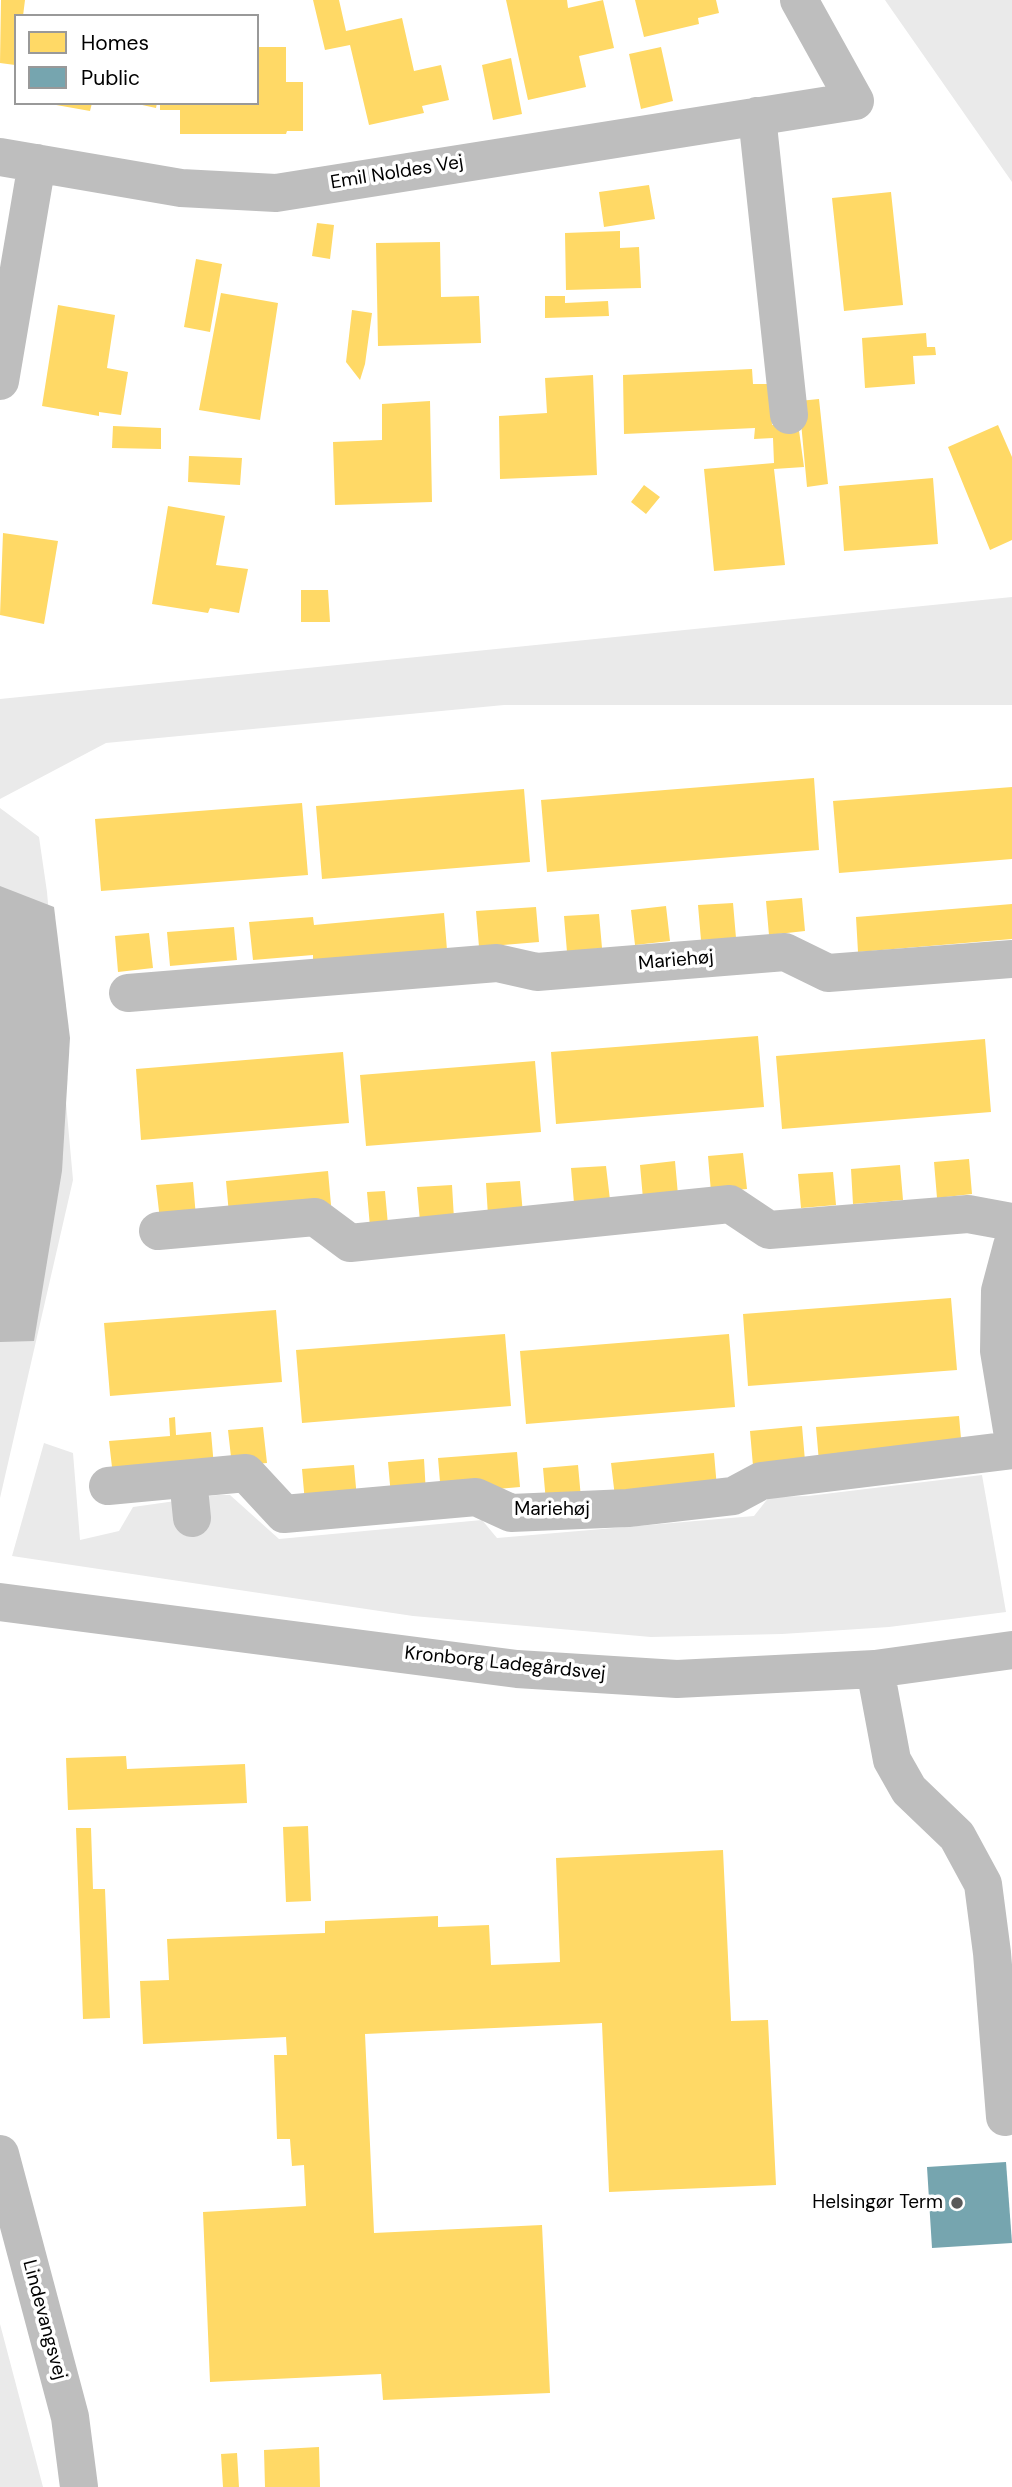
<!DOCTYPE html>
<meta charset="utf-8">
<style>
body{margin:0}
#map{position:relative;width:1012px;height:2487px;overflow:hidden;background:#fff;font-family:"DM Sans",sans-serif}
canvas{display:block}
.legend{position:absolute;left:14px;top:14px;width:245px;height:91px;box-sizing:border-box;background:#fff;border:2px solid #999;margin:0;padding:9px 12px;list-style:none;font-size:21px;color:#000}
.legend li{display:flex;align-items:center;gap:14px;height:35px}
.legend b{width:35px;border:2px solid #999}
</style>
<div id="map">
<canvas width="1012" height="2487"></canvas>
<ul class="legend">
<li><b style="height:19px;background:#ffd966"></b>Homes</li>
<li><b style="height:19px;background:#76a5af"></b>Public</li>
</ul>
</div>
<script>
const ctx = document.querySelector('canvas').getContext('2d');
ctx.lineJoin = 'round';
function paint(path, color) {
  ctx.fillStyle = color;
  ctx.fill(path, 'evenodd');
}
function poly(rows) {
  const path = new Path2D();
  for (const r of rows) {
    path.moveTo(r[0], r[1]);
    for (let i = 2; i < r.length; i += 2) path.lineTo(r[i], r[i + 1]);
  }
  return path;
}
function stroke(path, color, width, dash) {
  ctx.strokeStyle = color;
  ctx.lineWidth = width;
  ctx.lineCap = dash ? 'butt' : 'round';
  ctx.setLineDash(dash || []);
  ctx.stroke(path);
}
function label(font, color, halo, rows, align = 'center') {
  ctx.font = font + ' "DM Sans",sans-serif';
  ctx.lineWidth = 7;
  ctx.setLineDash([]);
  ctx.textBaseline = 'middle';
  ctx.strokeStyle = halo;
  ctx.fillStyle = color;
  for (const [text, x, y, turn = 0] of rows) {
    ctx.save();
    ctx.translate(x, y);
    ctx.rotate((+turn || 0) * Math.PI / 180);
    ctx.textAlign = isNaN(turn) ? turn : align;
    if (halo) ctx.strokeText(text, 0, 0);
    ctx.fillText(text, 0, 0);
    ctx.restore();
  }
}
paint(poly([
 [885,0,1012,0,1012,182,887,3],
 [1012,597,1012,705,504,705,106,743,0,799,0,699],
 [0,808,39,837,47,892,73,1180,0,1498],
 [44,1443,73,1453,80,1540,119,1531,133,1507,218,1495,230,1495,279,1539,482,1520,497,1538,754,1516,769,1497,808,1496,982,1475,1006,1612,889,1627,782,1634,651,1637,413,1616,12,1556],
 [0,2324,43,2487,0,2487]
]), '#eaeaea');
paint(poly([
 [0,886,54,907,70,1038,62,1171,34,1341,0,1342]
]), '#bcbcbc');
paint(poly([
 [1,0,25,0,23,16,16,16,15,65,0,63],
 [313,0,339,0,346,31,402,18,414,71,441,65,449,100,422,106,424,113,369,125,350,45,325,50],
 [506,0,567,0,568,8,603,0,614,48,579,56,586,87,528,100],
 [635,0,716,0,719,13,698,18,699,24,644,37],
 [257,47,286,47,286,82,303,82,303,131,287,131,286,134,180,134,180,110,160,110,160,103,257,103],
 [661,47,673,101,641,109,629,54],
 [511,58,522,114,493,120,482,65],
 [45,103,92,103,90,111],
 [133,103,157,103,156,108],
 [649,185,655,219,604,227,599,192],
 [891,192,903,305,844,311,832,198],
 [317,223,334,225,330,259,312,256],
 [620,231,620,248,639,247,641,288,566,290,565,233],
 [440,242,441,297,479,296,481,343,378,346,376,243],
 [196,259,222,264,210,332,184,327],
 [221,293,278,303,260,420,199,410],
 [545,296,565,296,565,303,608,301,609,316,545,318],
 [58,305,115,315,107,368,128,372,121,415,99,412,99,416,42,406],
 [352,310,372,313,365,364,360,380,346,362],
 [926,333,927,347,935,347,936,355,913,356,915,384,865,388,862,338],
 [752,369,753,384,770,384,772,425,798,423,804,467,774,469,785,565,714,571,704,469,774,463,773,438,754,439,755,428,624,434,623,375],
 [593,375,597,475,500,479,499,416,547,413,545,378],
 [819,399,828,484,807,487,799,401],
 [430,401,432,502,335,505,333,442,382,440,382,404],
 [998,425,1012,457,1012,540,990,550,948,447],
 [113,426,161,428,161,449,112,448],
 [189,456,242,458,240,485,188,482],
 [933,478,938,544,844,551,839,486],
 [644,485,660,497,646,514,631,502],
 [168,506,225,516,216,565,248,569,239,613,210,608,208,613,152,604],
 [3,533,58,541,44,624,0,615],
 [301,590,328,590,330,622,301,622],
 [814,778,819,850,547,872,541,800],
 [1012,787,1012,859,839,873,833,801],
 [524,789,530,862,322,879,316,806],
 [302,803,308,875,101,891,95,819],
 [802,898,805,931,769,935,766,901],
 [733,903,736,938,701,940,698,905],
 [1012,904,1012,939,858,952,856,917],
 [666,906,670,941,635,945,631,910],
 [536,907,539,942,479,947,476,911],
 [444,913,447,950,313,961,313,955,253,960,249,922,313,917,314,925],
 [599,914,602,948,567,952,564,916],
 [234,927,237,960,170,966,167,932],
 [149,933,153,968,118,972,115,936],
 [758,1036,764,1107,556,1124,551,1052],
 [985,1039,991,1112,782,1129,776,1056],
 [343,1052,349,1123,141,1140,136,1069],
 [535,1061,541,1132,366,1146,360,1075],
 [743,1153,747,1189,711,1192,708,1156],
 [969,1159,972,1194,937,1198,934,1162],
 [675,1161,678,1195,643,1199,640,1165],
 [900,1165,903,1200,853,1204,851,1169],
 [606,1166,610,1200,574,1203,571,1168],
 [328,1171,331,1205,229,1214,226,1181],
 [833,1172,836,1205,801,1208,798,1174],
 [520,1181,523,1214,488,1216,486,1183],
 [193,1182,196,1217,160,1220,156,1185],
 [452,1185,454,1219,420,1222,417,1187],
 [385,1191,388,1225,370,1227,367,1192],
 [951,1298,957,1370,748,1386,743,1314],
 [276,1310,282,1382,110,1396,104,1323],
 [505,1334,511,1406,302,1423,296,1350],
 [729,1334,735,1407,526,1424,520,1351],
 [959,1416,962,1450,819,1462,816,1427],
 [175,1417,176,1435,211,1432,214,1467,113,1476,109,1441,170,1436,169,1418],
 [802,1426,805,1461,753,1466,750,1431],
 [263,1427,267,1463,232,1466,228,1430],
 [517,1452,520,1487,441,1494,438,1458],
 [714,1453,717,1488,615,1497,611,1463],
 [424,1459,426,1494,391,1496,388,1462],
 [354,1465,357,1499,305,1503,302,1469],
 [578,1465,581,1498,546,1502,543,1468],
 [126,1756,127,1769,245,1764,247,1803,68,1810,66,1758],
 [308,1826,311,1901,286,1902,283,1827],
 [76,1828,91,1828,93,1889,105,1889,110,2018,83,2019],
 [723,1850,731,2021,768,2020,776,2185,609,2192,602,2023,365,2034,374,2233,542,2225,550,2393,383,2400,381,2374,210,2382,203,2212,306,2206,304,2165,292,2166,290,2139,277,2139,274,2055,287,2055,286,2037,143,2044,140,1981,169,1980,167,1939,325,1933,325,1921,438,1916,438,1927,489,1925,491,1965,560,1962,556,1858],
 [319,2447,320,2487,265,2487,264,2450],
 [237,2453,239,2487,223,2487,221,2454]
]), '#ffd966');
paint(poly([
 [1006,2162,1012,2243,932,2248,927,2167]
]), '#76a5af');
stroke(poly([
 [757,116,789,415],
 [0,157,181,188,276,193,855,101,799,0],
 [0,381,37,163],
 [128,993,497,963,537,972,785,952,828,973,1012,959],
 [158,1231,315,1217,350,1243,730,1204,769,1230,968,1214,1012,1222],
 [1012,1246,1000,1291,999,1351,1012,1430],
 [188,1479,192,1518],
 [108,1486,246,1473,284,1514,476,1497,511,1513,628,1508,733,1496,761,1481,1012,1450],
 [0,1602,517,1669,677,1679,875,1669,1012,1650],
 [875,1669,892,1760,909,1790,957,1836,983,1884,992,1953,1005,2117],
 [0,2154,70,2417,79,2487]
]), '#bebebe', 38);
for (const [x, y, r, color] of [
 [957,2203,7,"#595959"]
]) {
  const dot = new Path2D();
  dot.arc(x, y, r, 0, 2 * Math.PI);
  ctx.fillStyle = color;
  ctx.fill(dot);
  stroke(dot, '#fff', 2.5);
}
label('19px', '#000', '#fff', [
 ["Emil Noldes Vej",397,173,-9],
 ["Mariehøj",676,961,-5],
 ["Mariehøj",552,1510],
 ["Kronborg Ladegårdsvej",505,1664,6],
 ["Lindevangsvej",44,2320,75]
]);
label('19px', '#000', '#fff', [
 ["Helsingør Term",943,2203]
], 'right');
</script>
